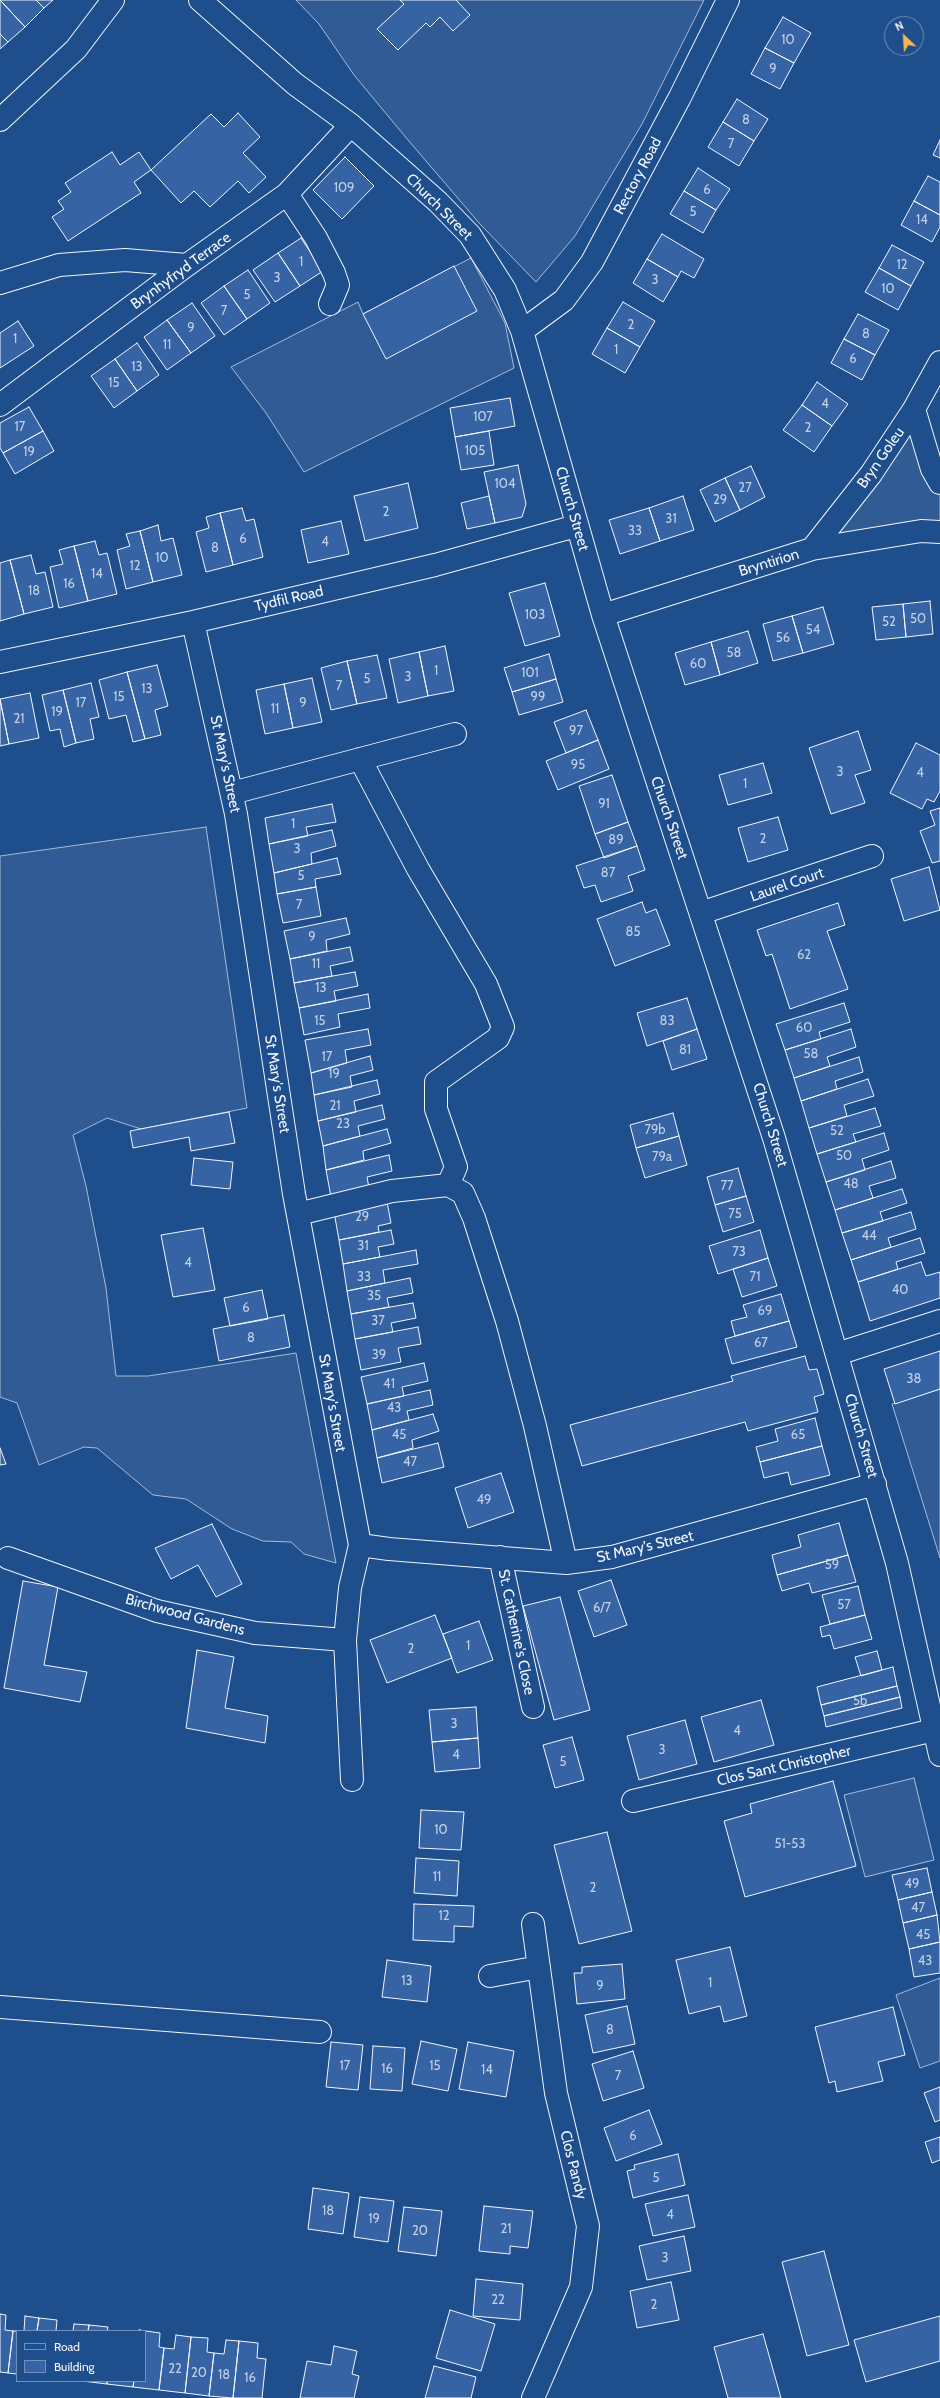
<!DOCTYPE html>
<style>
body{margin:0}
#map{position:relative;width:940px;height:2398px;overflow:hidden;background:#1f4e8c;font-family:Cabin,sans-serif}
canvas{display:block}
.legend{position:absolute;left:16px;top:2330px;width:130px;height:52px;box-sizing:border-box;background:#1f4e8c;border:1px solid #7391ba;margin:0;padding:5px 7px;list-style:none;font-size:12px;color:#f2f6ff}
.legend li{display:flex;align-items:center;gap:8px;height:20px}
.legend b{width:20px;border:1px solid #7391ba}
.north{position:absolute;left:884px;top:16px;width:40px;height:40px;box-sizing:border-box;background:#1f4e8c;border:1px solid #7391ba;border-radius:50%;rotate:335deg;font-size:11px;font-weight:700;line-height:16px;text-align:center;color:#f2f6ff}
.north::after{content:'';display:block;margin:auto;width:14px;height:18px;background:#ffb74d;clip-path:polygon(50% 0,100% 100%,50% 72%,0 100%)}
</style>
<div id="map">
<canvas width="940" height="2398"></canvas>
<ul class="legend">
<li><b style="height:5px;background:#1f4e8c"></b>Road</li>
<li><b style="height:11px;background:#3563a3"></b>Building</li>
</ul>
<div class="north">N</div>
</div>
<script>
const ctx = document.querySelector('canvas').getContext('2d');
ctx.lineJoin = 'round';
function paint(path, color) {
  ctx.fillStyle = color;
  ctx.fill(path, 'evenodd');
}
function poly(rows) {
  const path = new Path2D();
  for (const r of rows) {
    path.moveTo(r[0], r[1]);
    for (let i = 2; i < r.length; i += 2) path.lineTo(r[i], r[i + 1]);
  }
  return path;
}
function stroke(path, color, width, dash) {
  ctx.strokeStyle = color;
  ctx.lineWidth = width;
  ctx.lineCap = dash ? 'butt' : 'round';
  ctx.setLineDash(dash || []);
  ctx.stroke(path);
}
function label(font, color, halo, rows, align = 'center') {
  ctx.font = font + ' Cabin,sans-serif';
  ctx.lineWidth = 3;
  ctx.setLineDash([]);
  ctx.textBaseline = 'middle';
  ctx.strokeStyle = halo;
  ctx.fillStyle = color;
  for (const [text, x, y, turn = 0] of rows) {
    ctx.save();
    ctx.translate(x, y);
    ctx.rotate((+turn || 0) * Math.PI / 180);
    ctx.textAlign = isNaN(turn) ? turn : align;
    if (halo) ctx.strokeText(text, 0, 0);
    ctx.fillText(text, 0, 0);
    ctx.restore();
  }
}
const built = poly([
 [296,0,704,0,642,124,575,236,536,282,480,224,408,140,354,75,319,24,296,0],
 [471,258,505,323,514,368,304,472,266,413,231,367,358,302,363,314,471,258],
 [914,409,940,483,940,532,812,549,914,409],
 [206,827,247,1108,141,1129,107,1118,73,1135,86,1186,106,1288,116,1376,148,1376,296,1353,336,1563,304,1554,291,1542,263,1541,232,1529,186,1499,153,1495,97,1448,84,1447,39,1465,17,1403,0,1397,0,856,206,827],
 [940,1389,940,1558,892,1404,940,1389],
 [914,1778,934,1860,865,1877,844,1795,914,1778],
 [940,1978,940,2061,920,2068,896,1995,940,1978]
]);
paint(built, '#305b95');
stroke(built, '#a8bbd7', 1);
const building = poly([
 [0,0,25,27,8,42,0,34,0,0],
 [0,0,36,0,44,8,25,27,0,0],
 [36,0,53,0,44,8,36,0],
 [400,0,456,0,470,15,453,31,440,17,430,27,426,23,398,50,377,29,404,4,400,0],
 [783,17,811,33,794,63,765,48,783,17],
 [0,34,8,42,0,49,0,34],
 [765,48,794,63,780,89,751,74,765,48],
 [737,99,768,119,754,141,723,122,737,99],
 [238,113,260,137,243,153,266,177,249,193,238,181,210,207,194,191,181,203,151,170,211,114,224,127,238,113],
 [723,122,754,141,739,166,708,147,723,122],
 [940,140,940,158,933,155,940,140],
 [112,152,120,165,139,152,151,170,134,182,141,193,68,241,52,217,64,209,58,201,71,192,65,183,112,152],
 [345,157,374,186,342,219,313,190,345,157],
 [698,168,730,189,716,210,684,191,698,168],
 [928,176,940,182,940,215,914,201,928,176],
 [684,191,716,210,703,233,670,214,684,191],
 [914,201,940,215,940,227,932,242,901,225,914,201],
 [662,234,704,259,694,278,681,271,678,277,647,259,662,234],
 [301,238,323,271,300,286,278,253,301,238],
 [892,245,924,262,911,286,879,268,892,245],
 [278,253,300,286,275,302,253,270,278,253],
 [647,259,678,277,663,302,633,283,647,259],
 [454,266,477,311,386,359,363,314,454,266],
 [879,268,911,286,898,310,865,292,879,268],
 [248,270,270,303,247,319,224,286,248,270],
 [224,286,247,319,224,335,201,303,224,286],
 [623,302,655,321,640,347,607,328,623,302],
 [192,303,215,336,191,353,167,320,192,303],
 [858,314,889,330,875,355,844,339,858,314],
 [167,320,191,353,167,370,144,337,167,320],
 [18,321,34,346,0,368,0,333,18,321],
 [607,328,640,347,625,373,592,354,607,328],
 [844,339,875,355,862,380,831,363,844,339],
 [137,343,159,375,137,391,115,359,137,343],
 [115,359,137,391,114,408,91,376,115,359],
 [817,382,848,404,832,426,802,405,817,382],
 [510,398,515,426,455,437,450,408,510,398],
 [802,405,832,426,814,452,783,430,802,405],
 [29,407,43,431,3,453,0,448,0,423,29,407],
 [43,431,54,451,15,474,3,453,43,431],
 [489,431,494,465,461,470,455,437,489,431],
 [518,465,526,504,522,517,495,523,484,472,518,465],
 [751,466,765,497,740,510,725,478,751,466],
 [725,478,740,510,715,522,700,490,725,478],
 [408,483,418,528,365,541,354,496,408,483],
 [489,496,495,523,467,529,461,503,489,496],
 [683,496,694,530,660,541,649,508,683,496],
 [242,508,246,521,254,519,263,557,233,565,220,513,242,508],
 [649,508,660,541,620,554,609,520,649,508],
 [220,513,233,565,206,572,196,532,209,528,206,517,220,513],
 [341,521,349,554,308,563,301,530,341,521],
 [158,525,161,541,173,538,182,575,153,582,140,531,158,525],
 [140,531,153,582,126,589,117,550,130,546,126,534,140,531],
 [95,541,99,555,107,553,117,594,88,601,74,546,95,541],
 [74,546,88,601,59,608,50,567,63,564,59,550,74,546],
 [31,555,36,574,45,572,53,607,24,614,10,560,31,555],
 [10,560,24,614,0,621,0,563,10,560],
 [545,583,560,636,525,646,509,593,545,583],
 [930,601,933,634,906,637,903,604,930,601],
 [903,604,906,637,876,640,872,607,903,604],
 [823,607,834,644,803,653,792,616,823,607],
 [792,616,803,653,773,661,763,624,792,616],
 [748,631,758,663,720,675,711,642,748,631],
 [711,642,720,675,685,685,675,653,711,642],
 [445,646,454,691,428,696,419,652,445,646],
 [419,652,428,696,398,703,389,659,419,652],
 [549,654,556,679,512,692,504,668,549,654],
 [377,655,387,698,357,704,347,661,377,655],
 [347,661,357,704,331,710,321,668,347,661],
 [157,665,168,706,155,710,161,735,145,739,127,672,157,665],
 [127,672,145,739,133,742,126,715,109,719,99,680,127,672],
 [312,678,322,722,293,728,284,684,312,678],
 [556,679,563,702,519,715,512,692,556,679],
 [91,683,99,717,90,719,94,739,76,743,63,690,91,683],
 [284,684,293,728,265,734,256,690,284,684],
 [63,690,76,743,64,747,60,729,50,731,42,695,63,690],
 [30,693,39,738,9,744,0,699,30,693],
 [0,700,9,744,0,746,0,700],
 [586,710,598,740,566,753,554,722,586,710],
 [858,731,871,770,855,775,865,803,831,814,809,748,858,731],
 [598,740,609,769,558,790,546,761,598,740],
 [916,743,940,755,940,791,934,802,927,799,922,809,890,793,916,743],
 [763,763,772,793,728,805,719,775,763,763],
 [612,775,628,822,595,834,579,786,612,775],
 [332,804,336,822,306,827,308,836,269,844,265,818,332,804],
 [940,808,940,861,932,863,920,831,935,825,930,811,940,808],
 [778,817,788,850,748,862,738,828,778,817],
 [628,822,637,846,604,858,595,834,628,822],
 [332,830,336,846,311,853,312,864,274,873,269,844,332,830],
 [637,846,645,870,628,876,633,891,601,902,595,885,584,888,576,866,637,846],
 [337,858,341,874,315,879,316,887,277,894,274,873,337,858],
 [929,867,940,910,904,921,891,879,929,867],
 [316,887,321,916,283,923,277,894,316,887],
 [642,902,646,913,656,909,670,945,615,966,597,919,642,902],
 [838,903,845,925,827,931,848,989,790,1009,772,954,766,956,757,930,838,903],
 [346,918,350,934,326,940,327,951,290,959,284,931,346,918],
 [350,947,353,961,330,966,332,976,294,983,290,959,350,947],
 [355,972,358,986,334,991,336,1001,299,1008,294,983,355,972],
 [368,994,370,1008,338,1014,340,1027,304,1035,299,1008,368,994],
 [687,998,697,1029,647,1046,637,1013,687,998],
 [844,1003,850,1022,819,1032,821,1039,785,1050,776,1024,844,1003],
 [368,1029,371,1045,345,1050,347,1063,311,1073,305,1040,368,1029],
 [697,1029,707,1059,672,1070,663,1041,697,1029],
 [851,1029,856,1047,827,1057,830,1066,794,1078,785,1050,851,1029],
 [370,1056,373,1070,350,1076,352,1087,314,1095,311,1073,370,1056],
 [859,1057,863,1072,835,1081,837,1089,801,1101,794,1078,859,1057],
 [868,1079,874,1096,844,1105,847,1116,809,1128,801,1101,868,1079],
 [377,1080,380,1094,354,1101,356,1112,318,1121,314,1095,377,1080],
 [382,1105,385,1119,358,1126,360,1136,323,1146,318,1121,382,1105],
 [875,1108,881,1126,853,1134,856,1142,817,1154,809,1128,875,1108],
 [229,1112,235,1143,191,1151,189,1137,133,1148,130,1131,229,1112],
 [673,1113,679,1136,636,1148,630,1125,673,1113],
 [387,1129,391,1143,363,1151,364,1160,326,1170,323,1146,387,1129],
 [884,1133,889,1150,862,1159,865,1170,826,1182,817,1154,884,1133],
 [679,1136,687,1165,645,1178,636,1148,679,1136],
 [389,1155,392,1171,367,1177,369,1188,331,1197,326,1170,389,1155],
 [194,1158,233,1162,230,1189,191,1185,194,1158],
 [891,1161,896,1178,869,1186,873,1198,835,1210,826,1182,891,1161],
 [738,1168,746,1196,715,1205,707,1177,738,1168],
 [902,1189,907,1203,880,1212,883,1221,842,1233,835,1210,902,1189],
 [746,1196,754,1222,723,1232,715,1205,746,1196],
 [387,1202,391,1223,378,1226,379,1232,339,1240,334,1212,387,1202],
 [911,1212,916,1229,888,1238,891,1247,851,1260,842,1233,911,1212],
 [203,1228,215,1290,173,1297,161,1235,203,1228],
 [391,1230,394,1244,378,1247,380,1257,343,1264,339,1240,391,1230],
 [760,1230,768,1258,718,1274,709,1246,760,1230],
 [920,1238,925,1253,896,1262,898,1269,858,1282,851,1260,920,1238],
 [416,1250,418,1264,383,1270,385,1283,347,1291,343,1264,416,1250],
 [768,1258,777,1286,742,1297,733,1269,768,1258],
 [921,1262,926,1276,940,1272,940,1298,870,1321,858,1282,921,1262],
 [410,1278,413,1293,387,1298,389,1307,351,1314,347,1291,410,1278],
 [262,1290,268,1319,230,1326,224,1298,262,1290],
 [781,1294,789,1321,735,1336,731,1321,747,1317,743,1305,781,1294],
 [413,1303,416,1318,391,1323,393,1332,355,1339,351,1314,413,1303],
 [284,1315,290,1347,219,1361,213,1329,284,1315],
 [789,1321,797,1347,732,1364,725,1339,789,1321],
 [418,1327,421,1344,398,1348,401,1362,361,1370,355,1339,418,1327],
 [940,1351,940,1389,895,1404,884,1369,940,1351],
 [805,1356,809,1370,817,1369,824,1394,814,1397,818,1412,748,1431,745,1422,582,1466,570,1425,733,1381,731,1376,805,1356],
 [424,1363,428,1381,402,1387,404,1396,367,1404,361,1377,424,1363],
 [430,1390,433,1405,407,1411,409,1420,372,1430,367,1404,430,1390],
 [433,1414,439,1431,412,1440,413,1448,377,1458,372,1430,433,1414],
 [815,1418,822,1446,760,1462,756,1447,778,1441,775,1429,815,1418],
 [438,1443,444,1467,382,1483,377,1458,438,1443],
 [822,1446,830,1475,791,1485,788,1472,764,1478,760,1462,822,1446],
 [0,1448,6,1464,0,1465,0,1448],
 [501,1473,514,1512,468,1528,455,1488,501,1473],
 [839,1523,848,1555,777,1575,772,1555,801,1547,798,1535,839,1523],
 [212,1524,242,1584,216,1597,198,1565,171,1579,155,1548,212,1524],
 [848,1555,856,1582,812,1593,809,1583,782,1591,777,1575,848,1555],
 [611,1580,627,1625,594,1637,578,1591,611,1580],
 [23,1581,58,1587,44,1665,87,1672,80,1702,4,1688,23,1581],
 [858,1586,865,1615,830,1624,822,1595,858,1586],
 [560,1597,590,1710,554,1720,523,1606,560,1597],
 [435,1615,452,1658,387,1683,370,1640,435,1615],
 [865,1615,872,1639,834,1649,830,1635,822,1637,820,1627,865,1615],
 [479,1621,493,1660,457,1673,443,1634,479,1621],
 [197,1650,234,1657,225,1708,268,1716,265,1743,186,1728,197,1650],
 [877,1651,882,1670,861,1676,855,1657,877,1651],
 [893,1667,897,1686,821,1705,817,1687,893,1667],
 [897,1686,900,1697,824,1716,821,1705,897,1686],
 [900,1697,902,1708,826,1727,824,1716,900,1697],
 [761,1700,774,1745,714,1762,701,1717,761,1700],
 [476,1707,478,1738,432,1742,429,1710,476,1707],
 [685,1720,697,1764,639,1780,627,1736,685,1720],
 [572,1737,584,1780,555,1788,543,1745,572,1737],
 [478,1738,480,1768,435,1772,432,1742,478,1738],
 [833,1781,856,1866,745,1897,724,1821,752,1813,750,1804,833,1781],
 [421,1810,464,1812,461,1850,419,1848,421,1810],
 [607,1832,632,1931,579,1944,554,1845,607,1832],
 [416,1858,459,1861,457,1896,414,1893,416,1858],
 [927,1868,932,1892,898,1900,892,1875,927,1868],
 [932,1892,937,1915,903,1923,898,1900,932,1892],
 [414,1904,474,1906,473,1927,454,1926,454,1942,413,1940,414,1904],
 [937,1915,940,1942,909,1949,903,1923,937,1915],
 [940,1942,940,1973,914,1977,909,1949,940,1942],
 [730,1947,747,2016,724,2022,720,2006,689,2014,676,1960,730,1947],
 [387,1960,431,1966,427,2002,382,1997,387,1960],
 [622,1964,625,1999,577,2004,574,1973,582,1973,582,1967,622,1964],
 [627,2006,635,2044,593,2053,585,2015,627,2006],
 [893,2007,905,2055,878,2062,883,2081,837,2092,835,2081,829,2083,815,2027,893,2007],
 [421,2041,457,2049,448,2091,412,2084,421,2041],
 [331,2042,363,2045,358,2090,326,2087,331,2042],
 [468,2042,514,2051,506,2097,459,2089,468,2042],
 [373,2046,405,2048,402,2091,370,2089,373,2046],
 [633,2051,644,2088,603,2101,592,2064,633,2051],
 [940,2087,940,2120,935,2122,924,2093,940,2087],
 [649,2110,662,2144,616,2161,604,2128,649,2110],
 [940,2137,940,2160,932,2163,925,2142,940,2137],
 [678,2154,685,2185,633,2198,627,2171,635,2169,634,2165,678,2154],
 [313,2188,349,2193,343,2234,308,2229,313,2188],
 [688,2195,695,2227,653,2236,645,2204,688,2195],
 [360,2197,394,2201,388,2242,354,2237,360,2197],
 [484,2206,533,2211,528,2248,510,2246,510,2254,479,2251,484,2206],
 [404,2207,442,2211,436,2256,398,2251,404,2207],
 [684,2236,691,2271,647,2280,639,2246,684,2236],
 [824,2251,849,2345,807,2356,782,2262,824,2251],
 [476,2279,523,2284,520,2320,473,2316,476,2279],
 [671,2282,679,2320,637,2328,630,2291,671,2282],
 [450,2310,495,2324,481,2371,436,2358,450,2310],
 [0,2314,6,2315,5,2330,13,2331,8,2373,0,2372,0,2314],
 [25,2316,39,2318,37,2331,24,2331,25,2316],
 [940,2316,940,2361,866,2382,854,2340,940,2316],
 [39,2318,57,2320,56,2331,37,2331,39,2318],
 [74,2324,89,2325,88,2331,73,2331,74,2324],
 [89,2325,108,2327,107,2331,88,2331,89,2325],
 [139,2330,160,2333,159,2347,164,2348,159,2390,133,2387,134,2381,145,2381,145,2331,139,2330],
 [13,2331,18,2331,17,2374,8,2373,13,2331],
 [763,2334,781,2398,728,2398,714,2347,763,2334],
 [176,2335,191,2337,185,2393,159,2390,164,2348,174,2349,176,2335],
 [191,2337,208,2338,207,2352,214,2353,209,2396,185,2393,191,2337],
 [226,2340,239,2341,233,2398,209,2396,214,2353,224,2354,226,2340],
 [239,2341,258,2343,257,2358,266,2359,262,2398,233,2398,239,2341],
 [334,2346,357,2351,352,2374,359,2376,354,2398,300,2398,307,2361,331,2365,334,2346],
 [434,2366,476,2377,471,2398,425,2398,434,2366],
 [82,2381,107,2381,107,2384,82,2381],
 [107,2381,134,2381,133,2387,107,2384,107,2381]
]);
paint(building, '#3563a3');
stroke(building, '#f2f6ff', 1);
const minor = poly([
 [200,0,295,84,351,125,438,202,470,235,505,290,522,331,603,615,774,1138,897,1563,940,1755],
 [0,120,76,49,113,0],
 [287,194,316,238,334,273,338,285,330,304],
 [0,283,59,265,125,260,187,265],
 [522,331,564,300,592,262,680,97,728,0],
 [0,405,187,265,287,194,351,125],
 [914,409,932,469,940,483],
 [812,549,871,474,914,409,940,362],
 [603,615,812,549,921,531,940,532],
 [193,622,236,814,294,1194,360,1545,389,1549,566,1563,612,1557,875,1484],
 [0,662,193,622,435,565,576,526],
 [360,759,418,869,486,984,503,1027,498,1038,436,1082,436,1109,456,1167,448,1185],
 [232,793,455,734],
 [701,913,872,856],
 [298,1214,392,1191,448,1185,463,1193,474,1218,507,1321,535,1426,566,1563],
 [837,1354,940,1321],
 [500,1557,533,1707],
 [8,1558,157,1611,255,1633,345,1640],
 [352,1780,345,1640,350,1588,360,1545],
 [633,1801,934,1730],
 [490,1976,539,1967],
 [0,2007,320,2032],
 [533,2398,581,2287,588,2226,556,2093,533,1924]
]);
stroke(minor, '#f2f6ff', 24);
stroke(minor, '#1f4e8c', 22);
label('13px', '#c3d1e8', null, [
 ["10",788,40],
 ["9",773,69],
 ["8",746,120],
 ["7",731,144],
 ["109",344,188],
 ["6",707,190],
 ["5",693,212],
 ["14",922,220],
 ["1",301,262],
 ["12",902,265],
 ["3",277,278],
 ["3",655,280],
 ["10",888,289],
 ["5",247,295],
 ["7",224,311],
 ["2",631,325],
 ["9",191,328],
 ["8",866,334],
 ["1",15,339],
 ["11",167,345],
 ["1",616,350],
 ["6",853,359],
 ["13",137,367],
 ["15",114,383],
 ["4",825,404],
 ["107",483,417],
 ["17",20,427],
 ["2",808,428],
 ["105",475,451],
 ["19",29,452],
 ["104",505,484],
 ["27",745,488],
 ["29",720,500],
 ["2",386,512],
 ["31",671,519],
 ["33",635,531],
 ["6",243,539],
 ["4",325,542],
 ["8",215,548],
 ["10",162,558],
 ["12",135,566],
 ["14",97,574],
 ["16",69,584],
 ["18",34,591],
 ["103",535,615],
 ["50",918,619],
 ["52",889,622],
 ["54",813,630],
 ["56",783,638],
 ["58",734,653],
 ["60",698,664],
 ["1",436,671],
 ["101",530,673],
 ["3",408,677],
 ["5",367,679],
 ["7",339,686],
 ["13",147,689],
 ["15",119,697],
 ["99",538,697],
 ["17",81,703],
 ["9",303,703],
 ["11",275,709],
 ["19",57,712],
 ["21",19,719],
 ["97",576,731],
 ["95",578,765],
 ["3",840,772],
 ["4",920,773],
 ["1",745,784],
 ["91",604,804],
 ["1",293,824],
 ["2",763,839],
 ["89",616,840],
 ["3",297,849],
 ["87",608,873],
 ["5",301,876],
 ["7",299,905],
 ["85",633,932],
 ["9",312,937],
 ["62",804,955],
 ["11",316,964],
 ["13",321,988],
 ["15",320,1021],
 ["83",667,1021],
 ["60",804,1028],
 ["81",685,1050],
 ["58",811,1054],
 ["17",327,1057],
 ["19",334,1074],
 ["21",335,1106],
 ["23",343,1124],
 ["79b",655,1130],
 ["52",837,1131],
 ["50",844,1156],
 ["79a",662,1157],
 ["48",851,1184],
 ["77",727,1186],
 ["75",735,1214],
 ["29",362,1217],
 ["44",869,1236],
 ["31",363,1246],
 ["73",739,1252],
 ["4",188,1263],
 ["33",364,1277],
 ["71",755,1277],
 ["40",900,1290],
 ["35",374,1296],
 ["6",246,1308],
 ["69",765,1311],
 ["37",378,1321],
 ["8",251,1338],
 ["67",761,1343],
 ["39",379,1355],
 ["38",914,1379],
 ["41",389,1384],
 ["43",394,1408],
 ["45",399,1435],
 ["65",798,1435],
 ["47",410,1462],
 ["49",484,1500],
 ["59",832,1565],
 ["57",844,1605],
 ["6/7",602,1608],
 ["1",468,1646],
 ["2",411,1649],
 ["5b",860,1701],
 ["3",454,1724],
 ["4",737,1731],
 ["3",662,1750],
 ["4",456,1755],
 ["5",563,1762],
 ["10",441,1830],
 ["51-53",790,1844],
 ["11",437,1877],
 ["49",912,1884],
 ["2",593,1888],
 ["47",918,1908],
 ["12",444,1916],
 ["45",923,1935],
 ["43",925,1961],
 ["13",407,1981],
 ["1",710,1983],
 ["9",600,1986],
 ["8",610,2030],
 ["17",345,2066],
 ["15",435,2066],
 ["16",387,2069],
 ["14",487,2070],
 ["7",618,2076],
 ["6",633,2136],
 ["5",656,2178],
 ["18",328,2211],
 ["4",670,2215],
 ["19",374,2219],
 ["21",506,2229],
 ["20",420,2231],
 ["3",665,2258],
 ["22",498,2300],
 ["2",654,2305],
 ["22",175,2369],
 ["20",199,2373],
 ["18",224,2375],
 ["16",250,2378]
]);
label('15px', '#f2f6ff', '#1f4e8c', [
 ["Rectory Road",638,176,-62],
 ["Church Street",439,207,45],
 ["Brynhyfryd Terrace",181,271,-36],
 ["Bryn Goleu",881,458,-55],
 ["Church Street",572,509,74],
 ["Bryntirion",769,563,-17],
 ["Tydfil Road",289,599,-13],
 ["St Mary's Street",225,764,78],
 ["Church Street",669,818,71],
 ["Laurel Court",787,885,-19],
 ["St Mary's Street",277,1084,81],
 ["Church Street",770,1125,73],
 ["St Mary's Street",332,1403,80],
 ["Church Street",861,1436,74],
 ["St Mary's Street",645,1547,-13],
 ["Birchwood Gardens",185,1615,15],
 ["St. Catherine's Close",516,1632,78],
 ["Clos Sant Christopher",784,1766,-13],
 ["Clos Pandy",573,2165,76]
]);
</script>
